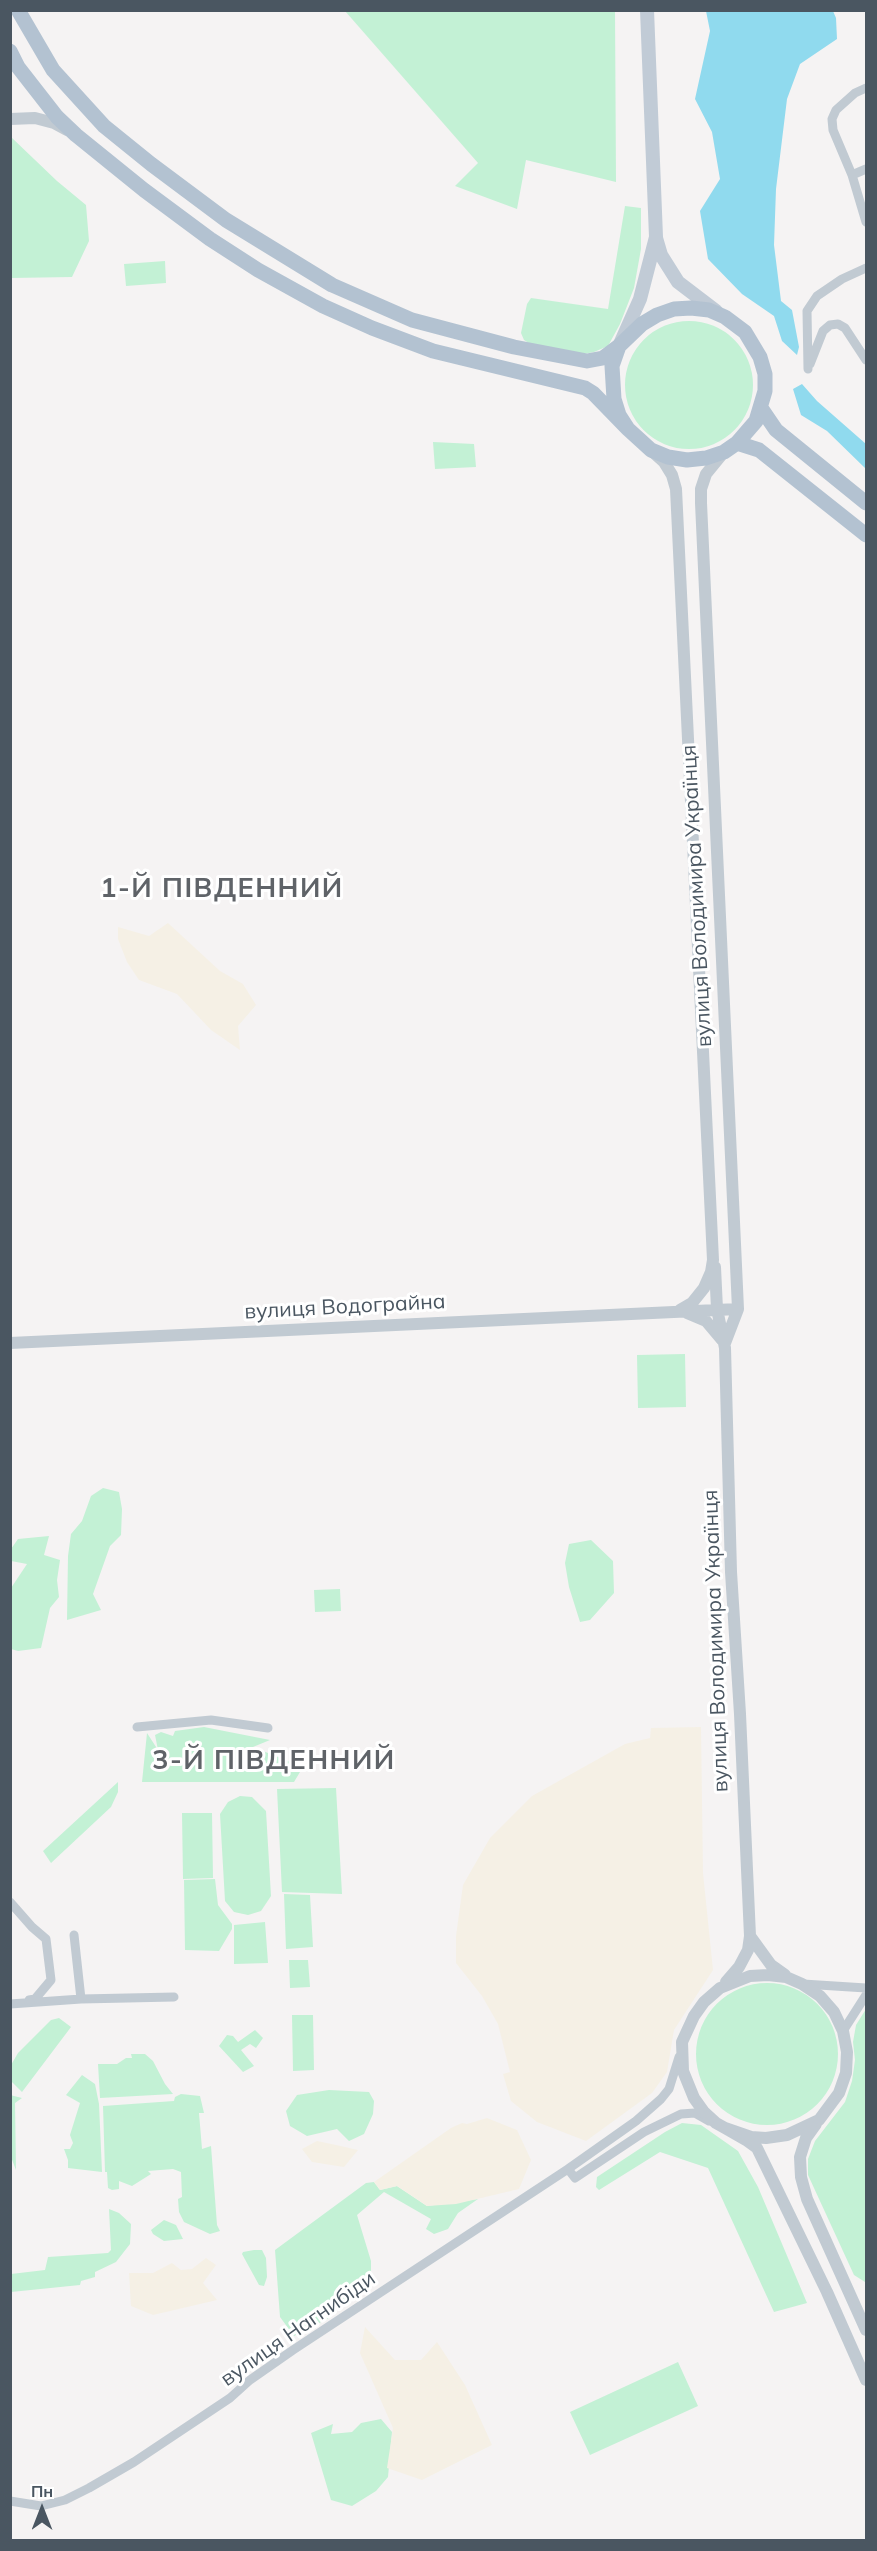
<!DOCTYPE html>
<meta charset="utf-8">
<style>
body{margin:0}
#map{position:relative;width:877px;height:2551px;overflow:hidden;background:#f5f3f3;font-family:Mulish,sans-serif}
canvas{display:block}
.frame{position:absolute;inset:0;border:12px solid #4a5661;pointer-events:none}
.north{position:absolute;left:12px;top:2479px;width:60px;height:60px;-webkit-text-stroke:4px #fff;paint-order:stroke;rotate:0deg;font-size:16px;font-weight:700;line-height:24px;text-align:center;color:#4a5661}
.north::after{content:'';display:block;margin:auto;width:21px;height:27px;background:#4a5661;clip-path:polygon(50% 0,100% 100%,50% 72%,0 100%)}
</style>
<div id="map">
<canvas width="877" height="2551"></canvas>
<div class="frame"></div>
<div class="north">Пн</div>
</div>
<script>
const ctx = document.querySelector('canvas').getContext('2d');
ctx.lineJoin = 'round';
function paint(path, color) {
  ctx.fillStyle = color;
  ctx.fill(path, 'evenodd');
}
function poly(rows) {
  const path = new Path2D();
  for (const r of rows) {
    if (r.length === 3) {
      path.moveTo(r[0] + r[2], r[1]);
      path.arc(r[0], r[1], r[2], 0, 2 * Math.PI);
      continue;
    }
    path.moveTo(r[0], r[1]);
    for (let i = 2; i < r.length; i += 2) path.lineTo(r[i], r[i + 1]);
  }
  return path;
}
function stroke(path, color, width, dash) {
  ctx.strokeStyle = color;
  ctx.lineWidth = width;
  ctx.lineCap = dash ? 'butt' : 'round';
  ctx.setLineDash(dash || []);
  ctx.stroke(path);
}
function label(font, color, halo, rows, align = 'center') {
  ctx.font = font + ' Mulish,sans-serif';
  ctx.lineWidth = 6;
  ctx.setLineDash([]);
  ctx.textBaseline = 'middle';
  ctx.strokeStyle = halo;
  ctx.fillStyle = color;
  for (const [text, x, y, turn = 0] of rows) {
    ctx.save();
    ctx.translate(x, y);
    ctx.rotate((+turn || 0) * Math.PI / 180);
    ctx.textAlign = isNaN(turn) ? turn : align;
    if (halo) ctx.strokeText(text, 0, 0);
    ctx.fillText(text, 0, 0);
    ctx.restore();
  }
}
paint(poly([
 [345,11,615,11,616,182,526,160,517,209,455,186,478,163],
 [11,137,57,181,86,205,89,241,72,277,11,278],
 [625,206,641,208,641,249,634,288,620,324,608,346,594,352,584,354,532,345,524,340,521,333,527,304,531,298,608,309],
 [165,261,166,283,126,286,124,264],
 [689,385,64],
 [433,442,474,444,476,467,435,469],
 [685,1354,686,1407,638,1408,637,1355],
 [103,1488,119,1492,122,1509,121,1535,110,1546,93,1594,101,1610,67,1620,68,1556,71,1534,82,1521,91,1496],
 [49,1536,44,1555,60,1560,57,1580,59,1597,50,1608,41,1648,18,1651,11,1649,11,1588,27,1564,11,1561,11,1549,18,1539],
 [591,1540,613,1561,614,1593,590,1620,580,1622,569,1587,565,1563,569,1544],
 [340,1589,341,1611,315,1612,314,1590],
 [204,1727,270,1740,253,1747,303,1767,294,1782,142,1782,147,1733,158,1750,155,1735,161,1732,173,1736,175,1731],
 [118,1782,118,1792,111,1807,51,1863,43,1851],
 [336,1788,342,1894,282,1892,277,1789],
 [240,1796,252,1797,266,1811,271,1896,261,1911,248,1915,234,1912,225,1901,220,1814,228,1802],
 [182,1813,212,1813,213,1878,183,1879],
 [215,1879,218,1905,232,1924,232,1929,219,1951,185,1950,184,1880],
 [284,1894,310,1895,313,1947,286,1949],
 [265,1922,268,1963,234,1964,234,1925],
 [289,1960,308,1960,310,1987,290,1988],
 [767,2054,71],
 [866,2009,866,2281,865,2282,854,2275,808,2175,808,2159,815,2141,845,2102,852,2081,855,2060,853,2042,856,2025],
 [292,2015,313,2015,314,2070,293,2071],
 [59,2018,71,2027,22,2092,11,2081,11,2065,18,2053,51,2020],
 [255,2030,263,2038,256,2048,250,2044,241,2050,254,2066,243,2072,219,2046,227,2035,233,2036,238,2042],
 [131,2054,145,2054,153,2061,165,2084,173,2094,100,2098,98,2064,117,2064,126,2058,132,2058],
 [82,2075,95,2084,99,2104,102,2172,68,2168,68,2160,64,2149,70,2149,73,2143,70,2135,80,2103,66,2095],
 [329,2090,369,2092,374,2101,373,2114,364,2134,349,2141,337,2129,307,2136,290,2126,286,2111,297,2095],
 [181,2094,200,2096,204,2113,199,2113,202,2149,211,2146,217,2225,220,2231,210,2234,184,2222,179,2212,178,2199,182,2197,181,2172,173,2169,148,2171,151,2174,132,2186,119,2181,119,2189,112,2190,108,2188,107,2172,105,2172,103,2106,174,2101,175,2097],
 [10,2095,22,2098,15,2103,16,2170,11,2157],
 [682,2123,701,2125,738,2151,758,2187,807,2303,774,2312,708,2168,660,2152,599,2190,596,2187,597,2177,665,2132],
 [374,2182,380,2190,397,2186,427,2206,478,2199,458,2213,448,2229,434,2234,426,2229,431,2219,384,2192,357,2215,371,2261,371,2280,348,2297,329,2318,294,2336,280,2317,275,2250,366,2183],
 [109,2209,119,2213,131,2224,130,2244,116,2262,95,2272,95,2277,81,2281,80,2285,11,2292,11,2274,45,2270,48,2257,108,2253,111,2250],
 [164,2220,176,2225,183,2239,164,2241,153,2234,151,2230],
 [254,2250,262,2250,266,2258,267,2277,264,2286,259,2285,242,2254,243,2252],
 [678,2362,698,2406,590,2455,570,2412],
 [381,2419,392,2432,388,2477,376,2491,352,2506,331,2500,311,2433,333,2424,331,2434,352,2432,361,2423]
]), '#c3f1d5');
paint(poly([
 [168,923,220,971,243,984,256,1005,238,1026,240,1050,211,1030,177,994,139,980,127,962,118,939,118,927,149,936],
 [701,1727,703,1873,713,1970,674,2030,667,2072,652,2093,586,2141,537,2122,511,2101,503,2074,510,2072,498,2024,482,1996,456,1963,456,1936,463,1885,490,1838,532,1796,625,1744,650,1738,651,1728],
 [487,2118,517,2130,531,2160,519,2189,456,2204,427,2206,397,2186,380,2190,374,2182,451,2128,462,2123,467,2124],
 [317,2141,336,2145,358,2150,344,2167,312,2162,302,2149],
 [206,2258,216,2265,203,2283,217,2300,153,2315,131,2306,129,2273,153,2273,172,2263,181,2270,192,2269],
 [365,2327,395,2360,421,2360,437,2342,465,2385,492,2445,422,2480,387,2468,393,2428,360,2353]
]), '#f5f0e5');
paint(poly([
 [706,11,833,11,836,18,837,39,800,64,787,99,776,189,774,245,781,301,792,310,799,347,797,355,782,341,774,316,742,294,708,259,700,211,720,179,712,132,695,99,710,31],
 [802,384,817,401,866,444,866,469,827,431,801,415,793,389]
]), '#90daee');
stroke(poly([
 [866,88,855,93,836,110,832,119,833,130,852,175,866,222],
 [852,175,866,169],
 [810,364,823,331,830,325,838,324,845,328,866,360],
 [808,369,807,311,817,296,842,279,866,268],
 [137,1727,211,1720,268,1728],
 [10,1902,32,1927,46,1939,51,1980,35,1999,29,2000],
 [74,1935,81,1999],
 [803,1984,866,1988],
 [10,2004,81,1999,174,1997],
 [843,2031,866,1995],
 [568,2169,636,2121,661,2099,669,2089,679,2057],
 [10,2501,41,2506,65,2500,89,2488,134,2462,230,2398,250,2380,293,2350,568,2169,575,2178,644,2132,681,2114,695,2113,709,2121]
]), '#c1cad2', 9);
stroke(poly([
 [10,119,35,118,54,123,67,130],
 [724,452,706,474,701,489,701,503,738,1309,725,1343],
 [654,453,664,462,672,475,676,489,713,1260,711,1272,704,1288,692,1303,680,1310],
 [715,1267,717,1309,725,1348,731,1572,740,1714,750,1936,748,1950,739,1967,726,1982],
 [687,1313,706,1321,722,1340],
 [10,1343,738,1309],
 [750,1936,771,1965,785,1975],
 [816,2124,806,2138,800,2157,801,2177,807,2199,866,2330],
 [725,2128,751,2137,766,2138,787,2135,819,2120,839,2093,846,2073,847,2052,843,2031,834,2012,820,1996,802,1984,786,1977,768,1975,750,1976,720,1988,704,2002,694,2016,682,2042,683,2071,694,2098,704,2112,716,2123,725,2128,746,2140,757,2148,827,2292,866,2380]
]), '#c1cad2', 12);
stroke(poly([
 [656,238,661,255,678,282,716,311],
 [620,344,640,299,656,237,647,10]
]), '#c1cbd6', 14);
stroke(poly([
 [18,10,53,70,104,126,151,164,226,220,332,285,412,320,514,347,587,361,603,358,619,346],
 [10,51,18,67,57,117,76,135,144,190,210,239,258,270,323,306,372,328,433,351,585,388,593,393,628,429],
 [691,308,709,310,725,317,745,332,760,357,765,374,765,391,756,421,737,443,724,452,706,458,687,460,668,457,651,450,628,429,619,415,614,399,612,366,619,346,642,324,657,315,674,309,691,308],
 [761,408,776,430,866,503],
 [737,443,759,450,866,535]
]), '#b3c2d1', 15);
label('21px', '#4a5661', '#fff', [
 ["вулиця Володимира Українця",697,896,-93],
 ["вулиця Водограйна",345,1307,-3],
 ["вулиця Володимира Українця",716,1641,-92],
 ["вулиця Нагнибіди",298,2329,-35]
]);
ctx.letterSpacing = '1.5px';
label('bold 27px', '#5f6368', '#fff', [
 ["1-Й ПІВДЕННИЙ",222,889],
 ["3-Й ПІВДЕННИЙ",274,1761]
]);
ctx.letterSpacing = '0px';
</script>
